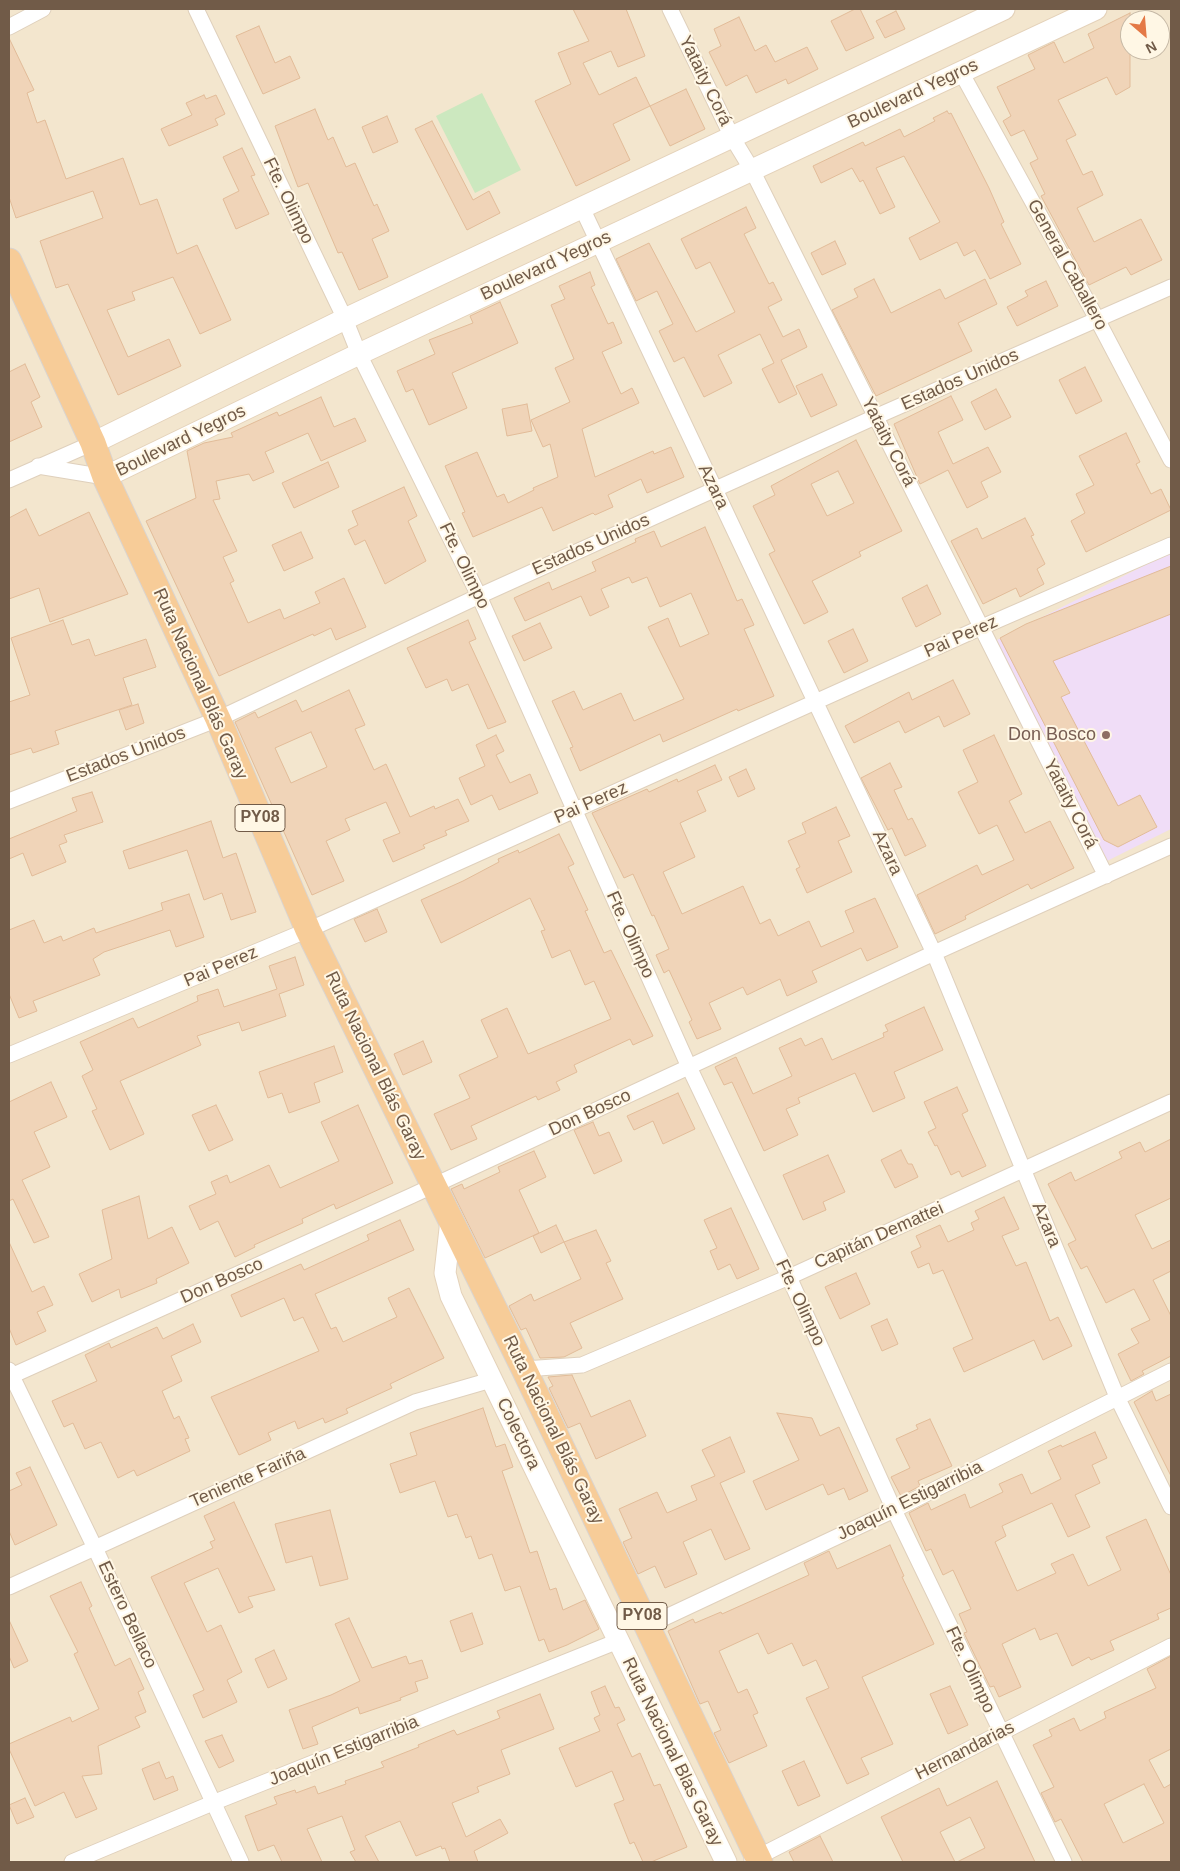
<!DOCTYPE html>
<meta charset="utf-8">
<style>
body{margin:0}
#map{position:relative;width:1180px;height:1871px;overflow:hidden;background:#fbf3e0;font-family:Arial,sans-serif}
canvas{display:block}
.frame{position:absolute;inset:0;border:10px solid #715b48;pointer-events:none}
.north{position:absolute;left:1120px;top:10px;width:50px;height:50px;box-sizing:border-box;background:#fff7e5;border:1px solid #c6b9a6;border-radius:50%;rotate:153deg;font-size:14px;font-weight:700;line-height:20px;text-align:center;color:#715b48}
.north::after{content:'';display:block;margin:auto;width:18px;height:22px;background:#e47946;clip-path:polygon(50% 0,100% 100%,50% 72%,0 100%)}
</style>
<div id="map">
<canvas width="1180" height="1871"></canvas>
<div class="frame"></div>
<div class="north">N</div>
</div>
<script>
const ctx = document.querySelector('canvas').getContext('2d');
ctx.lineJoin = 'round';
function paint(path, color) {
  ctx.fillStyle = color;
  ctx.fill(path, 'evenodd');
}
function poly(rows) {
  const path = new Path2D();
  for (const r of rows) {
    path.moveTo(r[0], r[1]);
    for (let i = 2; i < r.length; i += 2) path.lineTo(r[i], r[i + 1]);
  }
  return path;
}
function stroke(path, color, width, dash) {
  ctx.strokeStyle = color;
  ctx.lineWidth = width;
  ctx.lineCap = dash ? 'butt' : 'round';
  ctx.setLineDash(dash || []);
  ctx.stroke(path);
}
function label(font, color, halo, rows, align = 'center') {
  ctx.font = font + ' Arial,sans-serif';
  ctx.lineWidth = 4;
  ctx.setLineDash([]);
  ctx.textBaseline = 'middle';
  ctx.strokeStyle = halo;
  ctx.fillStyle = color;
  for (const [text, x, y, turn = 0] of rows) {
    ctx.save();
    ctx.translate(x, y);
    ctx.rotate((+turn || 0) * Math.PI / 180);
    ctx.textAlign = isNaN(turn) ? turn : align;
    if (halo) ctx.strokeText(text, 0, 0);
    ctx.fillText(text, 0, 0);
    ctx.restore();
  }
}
paint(poly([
 [9,9,1171,9,1171,1862,9,1862],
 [1130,20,1160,20,1160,50,1130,50]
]), '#f3e6ce');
paint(poly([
 [1171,552,1171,829,1105,862,993,642]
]), '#f0ddf7');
paint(poly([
 [482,93,521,170,475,193,436,116]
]), '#cce8bf');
const building = poly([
 [573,9,626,9,645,56,618,67,611,51,583,63,599,95,636,77,650,106,613,124,630,160,576,186,535,101,571,84,558,53,589,41,573,9],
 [855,9,860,9,874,38,846,51,831,21,855,9],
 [896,11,905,29,885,38,876,21,896,11],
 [1130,13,1130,87,1116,95,1107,77,1058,100,1076,135,1066,140,1083,175,1092,171,1103,195,1077,208,1094,242,1141,219,1162,260,1131,275,1126,267,1089,285,1041,196,1045,194,1030,163,1038,159,1024,130,1011,136,1003,121,1011,116,997,87,1035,69,1028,55,1054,42,1064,63,1094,48,1088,34,1130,13],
 [739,17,755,51,766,45,775,62,807,47,818,69,788,84,786,79,756,93,747,75,726,86,709,52,721,46,714,29,739,17],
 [259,26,275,63,290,56,300,78,263,94,236,36,259,26],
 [9,38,34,90,27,93,37,123,45,120,66,179,123,158,140,205,157,199,177,254,197,245,231,320,200,334,173,277,132,292,135,300,107,310,128,357,169,339,181,366,118,395,68,284,56,288,40,241,103,218,93,191,16,218,9,197,9,38],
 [686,89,705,129,670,146,650,106,686,89],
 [204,95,206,99,216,95,225,114,215,119,218,125,169,146,161,129,192,115,186,103,204,95],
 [315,109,328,140,333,137,346,167,355,163,374,206,377,204,389,231,372,239,388,277,359,290,342,252,338,253,308,183,298,187,275,126,315,109],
 [947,111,949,114,951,113,989,188,1004,222,1001,224,1021,264,990,279,975,250,964,256,957,242,920,260,909,238,940,222,904,156,876,168,895,207,880,214,863,180,860,182,852,168,821,183,813,166,863,142,865,146,900,129,904,137,935,121,933,118,947,111],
 [387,116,398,142,373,153,362,127,387,116],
 [432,121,473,200,489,191,500,213,467,230,415,129,432,121],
 [242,148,255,175,251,176,269,214,236,229,223,199,239,191,223,157,242,148],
 [746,207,756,228,744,234,769,284,773,282,782,300,768,307,783,337,799,329,807,347,781,360,797,394,779,403,762,369,774,363,760,334,718,355,732,383,704,397,684,357,674,362,659,331,673,324,657,291,636,301,616,259,649,243,696,332,735,312,710,262,696,269,681,239,746,207],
 [835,241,846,264,822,275,811,253,835,241],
 [590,272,595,285,591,287,608,324,613,322,622,343,602,352,621,394,632,388,639,403,582,429,595,477,653,451,654,454,671,447,684,477,647,493,641,479,608,495,613,507,595,515,593,513,553,531,542,507,473,537,462,513,465,512,445,466,477,452,497,497,504,494,508,503,534,490,533,488,558,477,550,444,543,447,531,420,570,402,555,368,574,359,551,305,565,299,559,286,590,272],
 [874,279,891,313,940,289,945,299,985,279,997,304,958,323,972,351,876,396,832,310,858,297,854,289,874,279],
 [1046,281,1058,306,1017,326,1007,307,1028,296,1025,291,1046,281],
 [500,302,518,343,452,373,467,408,429,425,413,389,406,392,397,371,435,354,429,340,473,323,470,316,500,302],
 [25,364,40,397,31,402,42,427,9,442,9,372,25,364],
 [1085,367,1102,401,1076,414,1059,380,1085,367],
 [822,374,837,405,811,417,796,386,822,374],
 [996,389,1011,417,985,430,971,402,996,389],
 [951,396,963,420,938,432,953,464,988,447,1001,472,981,482,988,497,967,508,948,470,920,484,894,424,951,396],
 [321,397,334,427,355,418,366,441,321,461,308,433,265,452,274,472,253,481,249,474,216,481,220,499,213,500,237,551,223,557,234,581,230,583,248,623,280,609,284,619,320,603,315,592,344,578,366,627,336,640,331,628,314,636,313,634,219,676,146,521,196,498,187,451,204,443,233,437,231,433,277,412,279,416,321,397],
 [527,404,532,431,507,436,502,409,527,404],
 [1126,433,1140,462,1136,464,1151,494,1161,489,1171,510,1086,552,1071,521,1085,513,1076,494,1094,485,1079,456,1126,433],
 [856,440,902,531,859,552,861,556,812,581,828,612,804,624,769,554,775,551,753,506,775,495,771,486,856,440],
 [838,471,854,503,827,516,811,484,838,471],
 [328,462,339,487,294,508,282,483,328,462],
 [404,487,417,516,408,521,426,561,385,584,365,540,355,545,348,530,358,525,352,511,404,487],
 [26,509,39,536,89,512,128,594,50,622,39,588,9,599,9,518,26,509],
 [1025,518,1034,535,1031,536,1045,564,1037,569,1044,584,1020,597,1016,588,983,604,951,541,977,528,982,539,1025,518],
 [705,527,737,601,742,599,754,625,744,629,774,696,738,711,737,709,663,742,660,734,580,771,570,748,573,747,552,701,574,691,583,710,621,693,634,721,684,699,648,627,668,618,680,647,709,634,691,593,660,607,647,577,632,583,629,577,601,589,609,607,590,616,581,596,525,621,514,598,549,582,552,590,596,571,592,562,636,542,635,539,654,531,661,547,705,527],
 [301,532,313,558,284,571,272,545,301,532],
 [1171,566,1171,614,1053,661,1070,693,1061,697,1118,806,1140,795,1157,827,1118,847,1104,840,1000,638,1026,624,1171,566],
 [927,585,941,614,916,627,902,598,927,585],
 [63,620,72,645,89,639,95,656,146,639,156,667,123,678,132,705,55,731,59,744,33,753,31,748,9,755,9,702,30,695,11,638,63,620],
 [468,620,476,639,469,642,506,722,488,729,468,684,452,691,447,679,426,688,407,648,468,620],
 [540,623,552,648,524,661,512,636,540,623],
 [853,629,868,661,844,673,828,641,853,629],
 [953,680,970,714,944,727,939,716,905,733,899,721,854,743,845,726,909,692,912,700,953,680],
 [349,690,365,725,355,729,374,770,386,764,410,817,434,806,435,809,458,799,469,821,445,831,447,835,423,845,425,848,393,862,383,840,400,833,386,802,345,819,350,830,326,841,344,881,312,895,235,722,255,712,258,718,296,700,302,712,349,690],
 [311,732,327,767,291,783,275,748,311,732],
 [138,704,144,723,126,730,119,710,138,704],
 [496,735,504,751,496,755,510,783,530,774,538,793,499,810,492,795,471,805,459,778,485,766,476,745,496,735],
 [994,735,1022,794,1009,801,1025,833,1050,821,1074,868,1031,889,1028,884,965,916,966,919,935,934,917,895,977,865,982,875,1014,860,997,825,979,834,958,792,978,782,963,750,994,735],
 [890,763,902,787,894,790,908,820,912,818,926,846,905,856,892,828,888,830,861,778,890,763],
 [715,765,722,780,697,791,706,811,680,823,695,857,663,872,682,914,743,886,760,924,770,919,778,936,809,921,821,947,854,932,845,911,875,898,898,947,867,961,861,948,812,971,817,982,787,996,780,979,747,995,743,987,709,1003,721,1029,697,1039,689,1022,692,1020,669,970,664,973,656,955,669,949,654,915,652,916,633,874,624,878,592,813,647,789,649,792,677,779,678,782,715,765],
 [746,769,755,789,738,797,729,777,746,769],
 [92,792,103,822,64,835,67,842,59,845,66,862,32,876,23,853,9,859,9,839,77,811,72,798,92,792],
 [836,807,850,836,838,841,852,872,807,893,796,869,800,867,788,841,806,833,802,823,836,807],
 [211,821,223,858,236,853,256,912,231,920,222,893,204,900,187,850,129,869,123,851,211,821],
 [559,834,574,864,568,867,588,910,585,911,604,953,611,950,653,1036,633,1045,630,1039,574,1065,577,1072,556,1082,560,1090,538,1100,536,1096,471,1126,477,1139,451,1150,434,1114,470,1098,459,1075,498,1057,481,1020,507,1008,528,1054,611,1019,594,981,585,985,570,950,552,958,541,931,545,930,530,898,441,943,421,900,463,881,499,862,498,859,518,850,519,853,559,834],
 [189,894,204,937,176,947,170,930,104,952,93,959,100,975,33,1001,37,1011,19,1018,9,994,9,930,34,920,44,943,61,936,63,941,94,928,96,933,163,910,161,903,189,894],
 [377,909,387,932,365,942,354,919,377,909],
 [295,957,304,985,279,994,286,1016,242,1031,239,1022,197,1036,201,1045,120,1081,144,1134,110,1150,92,1111,97,1109,82,1076,93,1070,80,1042,133,1018,138,1028,198,1001,197,996,218,989,224,1007,277,989,269,966,295,957],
 [924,1007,943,1050,894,1072,905,1098,873,1112,855,1073,798,1098,800,1103,786,1109,798,1135,764,1151,732,1082,724,1085,715,1067,736,1057,753,1094,792,1076,779,1048,801,1038,805,1046,822,1038,832,1060,884,1037,883,1033,888,1031,885,1025,924,1007],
 [423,1041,432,1062,403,1075,394,1054,423,1041],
 [334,1046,343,1072,314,1083,320,1102,289,1113,282,1093,268,1098,259,1072,334,1046],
 [51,1082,67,1117,34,1132,50,1167,22,1180,49,1237,34,1243,13,1199,9,1201,9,1102,51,1082],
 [957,1087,968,1111,962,1114,986,1166,962,1177,959,1171,951,1175,937,1145,935,1146,928,1132,936,1128,924,1102,957,1087],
 [678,1093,695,1129,663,1144,653,1121,634,1130,627,1116,678,1093],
 [216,1105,233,1140,209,1151,192,1115,216,1105],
 [358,1105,393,1183,336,1209,334,1204,302,1219,303,1223,254,1245,255,1247,235,1257,218,1221,200,1230,189,1206,216,1194,211,1182,227,1175,230,1183,269,1165,280,1188,339,1161,321,1122,358,1105],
 [593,1122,599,1136,609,1132,622,1161,594,1174,574,1130,593,1122],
 [1171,1139,1171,1198,1135,1215,1152,1249,1171,1240,1171,1271,1153,1280,1171,1316,1171,1356,1142,1371,1144,1374,1131,1381,1118,1354,1139,1343,1131,1329,1150,1320,1134,1289,1106,1303,1087,1266,1081,1269,1068,1244,1076,1240,1048,1184,1071,1172,1075,1181,1122,1158,1119,1152,1140,1142,1145,1152,1171,1139],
 [901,1150,908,1164,912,1164,918,1177,895,1188,881,1160,901,1150],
 [534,1151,546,1177,519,1190,539,1233,485,1258,451,1189,462,1184,464,1189,500,1172,498,1167,534,1151],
 [828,1155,845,1192,823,1202,826,1210,803,1220,783,1175,828,1155],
 [139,1196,148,1239,172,1227,189,1263,156,1279,157,1283,121,1298,119,1289,92,1302,79,1274,112,1259,102,1210,139,1196],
 [1004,1197,1019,1229,1002,1236,1016,1266,1026,1262,1050,1321,1058,1317,1072,1346,1043,1360,1034,1340,964,1372,953,1348,973,1339,943,1270,933,1274,929,1263,918,1268,911,1252,921,1247,916,1236,940,1225,948,1242,974,1230,971,1223,979,1219,975,1211,1004,1197],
 [731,1208,759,1269,737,1279,730,1264,718,1270,710,1251,717,1248,704,1220,731,1208],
 [400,1220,414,1250,315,1294,331,1329,336,1327,343,1342,397,1317,388,1298,409,1288,444,1358,390,1384,392,1388,346,1409,348,1413,325,1423,323,1418,298,1429,295,1421,268,1433,271,1440,239,1455,211,1397,319,1351,303,1317,294,1321,284,1298,241,1317,231,1295,301,1264,304,1270,369,1240,367,1235,400,1220],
 [556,1225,564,1242,541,1253,533,1236,556,1225],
 [596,1230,611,1261,606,1263,623,1299,570,1323,582,1348,564,1357,540,1358,526,1328,521,1330,509,1306,531,1294,534,1301,581,1279,564,1242,596,1230],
 [9,1242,32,1292,44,1286,53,1305,37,1312,46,1331,16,1345,9,1328,9,1242],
 [856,1273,870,1304,840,1319,825,1287,856,1273],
 [887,1319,898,1344,882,1351,871,1326,887,1319],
 [193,1324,201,1342,171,1356,182,1381,162,1391,174,1419,179,1416,189,1438,185,1439,190,1451,137,1476,134,1470,118,1478,101,1442,85,1449,73,1423,64,1427,52,1401,97,1381,85,1355,109,1343,111,1348,157,1327,163,1339,193,1324],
 [572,1375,591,1417,630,1400,646,1436,596,1459,580,1423,568,1428,549,1388,553,1386,548,1377,572,1375],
 [1152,1391,1156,1401,1171,1394,1171,1476,1134,1402,1152,1391],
 [483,1408,496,1447,505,1444,513,1467,502,1471,530,1553,537,1551,550,1590,556,1588,563,1610,585,1600,599,1629,567,1645,549,1652,544,1639,539,1641,520,1586,505,1591,492,1554,479,1559,471,1536,466,1538,457,1514,448,1517,435,1481,400,1493,390,1464,417,1455,410,1433,483,1408],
 [777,1413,812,1418,820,1436,839,1427,868,1491,849,1500,844,1488,828,1495,823,1484,766,1510,753,1481,799,1460,777,1413],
 [930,1419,952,1466,918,1481,920,1486,901,1496,891,1477,910,1468,896,1439,918,1429,916,1425,930,1419],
 [1095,1432,1107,1458,1092,1465,1100,1483,1075,1495,1090,1527,1068,1537,1052,1503,1002,1526,1006,1536,995,1542,1017,1591,1056,1573,1051,1564,1073,1554,1088,1586,1121,1570,1106,1537,1146,1519,1171,1575,1171,1608,1157,1614,1159,1619,1110,1641,1114,1650,1091,1660,1089,1657,1072,1666,1057,1633,1040,1640,1035,1628,1002,1644,1021,1687,999,1697,994,1686,990,1687,964,1633,967,1632,959,1614,971,1609,953,1570,943,1575,931,1549,926,1551,909,1513,928,1503,931,1510,965,1494,970,1508,1003,1492,999,1484,1022,1474,1031,1494,1061,1479,1048,1451,1061,1445,1062,1447,1095,1432],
 [730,1437,745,1472,720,1483,750,1549,725,1560,711,1529,683,1542,697,1574,665,1588,655,1566,638,1574,623,1542,632,1538,619,1509,657,1492,667,1513,697,1500,691,1486,715,1476,702,1450,730,1437],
 [30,1467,57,1525,15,1545,9,1531,9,1491,22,1485,16,1473,30,1467],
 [234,1502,275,1590,248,1597,253,1607,239,1613,218,1568,184,1583,207,1632,221,1625,242,1672,227,1680,237,1702,203,1718,193,1695,204,1690,151,1577,213,1548,210,1542,215,1540,204,1516,234,1502],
 [330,1510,348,1579,320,1586,312,1556,286,1563,275,1524,330,1510],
 [890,1545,904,1576,902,1577,934,1644,862,1677,893,1744,861,1758,869,1774,847,1784,806,1698,829,1688,816,1660,803,1666,792,1643,768,1654,758,1633,719,1651,738,1693,747,1689,758,1713,753,1715,767,1746,729,1763,714,1733,721,1730,708,1701,700,1704,668,1631,693,1619,695,1623,721,1612,722,1614,809,1575,804,1563,829,1551,837,1569,890,1545],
 [81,1582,92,1606,89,1608,115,1666,130,1658,144,1689,138,1692,146,1712,135,1717,140,1727,98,1746,102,1774,82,1776,97,1809,76,1818,64,1792,35,1806,9,1749,9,1744,70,1717,72,1722,99,1709,74,1654,78,1652,50,1596,81,1582],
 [472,1613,483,1644,461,1652,450,1621,472,1613],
 [349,1618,372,1668,406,1656,409,1664,422,1660,428,1678,415,1682,418,1691,400,1698,401,1700,360,1714,358,1707,312,1727,318,1744,303,1749,289,1710,331,1695,360,1681,335,1624,349,1618],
 [9,1620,28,1661,14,1668,9,1656,9,1620],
 [274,1650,287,1679,268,1688,255,1659,274,1650],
 [1171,1656,1171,1749,1149,1760,1164,1788,1171,1784,1171,1862,1083,1862,1061,1819,1055,1822,1041,1793,1054,1787,1033,1745,1052,1736,1049,1730,1074,1718,1080,1731,1106,1718,1104,1712,1156,1688,1147,1669,1171,1656],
 [1144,1784,1164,1823,1123,1843,1104,1804,1144,1784],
 [605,1686,615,1708,619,1707,625,1720,617,1724,632,1757,640,1753,654,1786,660,1784,687,1847,651,1862,643,1862,634,1842,630,1844,614,1804,624,1800,612,1771,576,1787,559,1748,600,1731,594,1718,600,1715,591,1692,605,1686],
 [950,1686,968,1725,948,1734,930,1694,950,1686],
 [540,1694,554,1729,501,1750,510,1774,477,1787,479,1792,452,1803,466,1837,500,1819,508,1833,474,1851,478,1862,450,1862,445,1848,442,1849,441,1846,416,1856,400,1821,365,1836,379,1862,356,1862,350,1852,355,1850,342,1816,307,1829,322,1862,282,1862,274,1845,258,1851,245,1816,277,1804,274,1797,295,1790,296,1793,315,1786,318,1794,346,1784,345,1781,384,1767,381,1762,419,1747,418,1745,454,1730,457,1735,500,1718,497,1711,540,1694],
 [222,1735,234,1761,219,1768,205,1741,222,1735],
 [804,1761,820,1796,798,1806,782,1771,804,1761],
 [159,1762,166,1779,173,1776,178,1790,154,1800,142,1769,159,1762],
 [997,1781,1035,1862,957,1862,985,1848,970,1817,940,1832,955,1862,903,1862,881,1817,939,1788,947,1806,997,1781],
 [25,1798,34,1817,17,1824,9,1805,25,1798],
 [820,1836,833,1862,794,1862,789,1852,820,1836]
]);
paint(building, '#f0d4b8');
stroke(building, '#e2bc99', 1);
const minor = poly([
 [196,9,345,319,359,354,479,596,689,1067,789,1277,894,1510,1064,1862],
 [670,9,732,137,752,170,1106,876],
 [9,27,43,9],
 [961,72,1097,319,1171,460],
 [582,208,934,953,1117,1397,1171,1507],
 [38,466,105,477],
 [9,480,93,443],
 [9,801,218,719,479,596,875,417,1171,287],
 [9,1055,308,930,982,627,1171,545],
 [524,1369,582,1365,789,1277,1171,1102],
 [9,1370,95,1548,241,1862],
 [9,1377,411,1196,934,953,1171,846],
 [9,1587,415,1402,491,1380],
 [647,1626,894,1510,1171,1371],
 [752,1860,1171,1646],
 [72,1862,215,1802,618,1641]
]);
const secondary = poly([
 [93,443,345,319,1004,9],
 [105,477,359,354,1096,9],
 [451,1220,445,1273,451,1296,726,1862]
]);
const trunk = poly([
 [9,261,93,443,105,477,218,719,308,930,524,1369,760,1862]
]);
stroke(minor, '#dfd0bc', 17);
stroke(secondary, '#e4d2ba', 23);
stroke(trunk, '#dad4cf', 27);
stroke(minor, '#fff', 15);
stroke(secondary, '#fff', 21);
stroke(trunk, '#f7cc98', 25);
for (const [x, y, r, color] of [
 [1106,735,5,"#8d6e63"]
]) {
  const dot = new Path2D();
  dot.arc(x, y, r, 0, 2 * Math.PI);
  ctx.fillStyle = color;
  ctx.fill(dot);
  stroke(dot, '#fff7e5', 2);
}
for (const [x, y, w] of [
 [260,818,50],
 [642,1616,50]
]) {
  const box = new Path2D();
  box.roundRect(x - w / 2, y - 13.5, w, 27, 4);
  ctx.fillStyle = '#fff7e5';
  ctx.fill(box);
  stroke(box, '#715b48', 1);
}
label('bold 16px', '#715b48', null, [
 ["PY08",260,818],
 ["PY08",642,1616]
]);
label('18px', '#715b48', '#fff7e5', [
 ["Yataity Corá",705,81,64],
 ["Boulevard Yegros",913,94,-25],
 ["Fte. Olimpo",288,201,64],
 ["General Caballero",1067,265,61],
 ["Boulevard Yegros",546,266,-25],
 ["Estados Unidos",960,380,-24],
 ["Boulevard Yegros",181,441,-26],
 ["Yataity Corá",888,442,63],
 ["Azara",713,487,64],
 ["Estados Unidos",591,545,-24],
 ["Fte. Olimpo",464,566,64],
 ["Pai Perez",961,637,-24],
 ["Ruta Nacional Blás Garay",200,684,66],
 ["Estados Unidos",126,755,-21],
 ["Pai Perez",591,803,-24],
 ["Yataity Corá",1070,804,63],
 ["Azara",887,853,65],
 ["Fte. Olimpo",630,935,66],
 ["Pai Perez",221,967,-23],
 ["Ruta Nacional Blás Garay",375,1066,64],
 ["Don Bosco",590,1113,-25],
 ["Azara",1046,1225,67],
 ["Capitán Demattei",879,1236,-24],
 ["Don Bosco",222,1281,-24],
 ["Fte. Olimpo",800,1303,65],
 ["Ruta Nacional Blás Garay",553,1430,64],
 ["Colectora",518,1434,64],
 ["Teniente Fariña",248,1478,-24],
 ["Joaquín Estigarribia",910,1501,-26],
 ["Estero Bellaco",127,1615,65],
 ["Fte. Olimpo",970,1670,65],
 ["Joaquín Estigarribia",344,1751,-22],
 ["Hernandarias",965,1751,-27],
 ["Ruta Nacional Blas Garay",672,1752,64]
]);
label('18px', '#785e54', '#fff7e5', [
 ["Don Bosco",1096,735]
], 'right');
</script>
